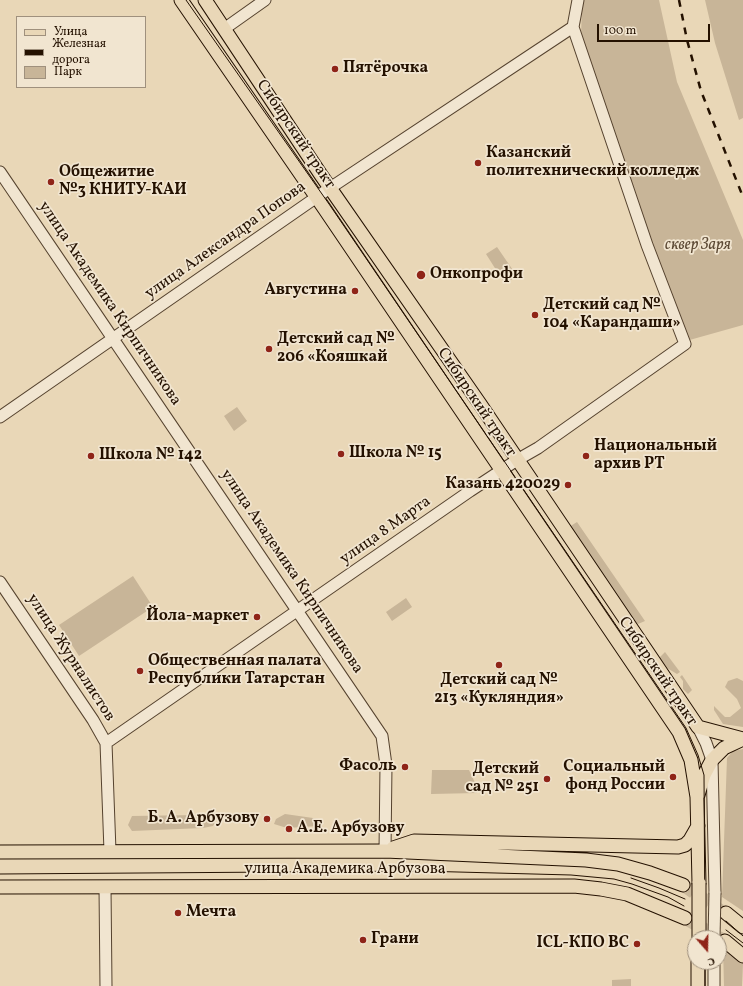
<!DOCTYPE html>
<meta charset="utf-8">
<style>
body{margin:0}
#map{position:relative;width:743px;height:986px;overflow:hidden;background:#e9d7b7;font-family:Vollkorn,serif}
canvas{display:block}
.legend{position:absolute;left:16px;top:16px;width:130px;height:72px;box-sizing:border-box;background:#f1e5d0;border:1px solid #9f907d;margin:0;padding:5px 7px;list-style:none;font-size:12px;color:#241100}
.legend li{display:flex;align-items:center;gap:8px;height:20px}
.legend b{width:20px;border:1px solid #9f907d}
.north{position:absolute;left:687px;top:930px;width:40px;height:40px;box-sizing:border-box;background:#f1e5d0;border:1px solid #9f907d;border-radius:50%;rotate:160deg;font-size:11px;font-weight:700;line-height:16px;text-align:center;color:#241100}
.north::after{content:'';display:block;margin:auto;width:14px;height:18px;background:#8f2418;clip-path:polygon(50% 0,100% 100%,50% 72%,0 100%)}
.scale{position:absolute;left:597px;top:24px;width:113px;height:18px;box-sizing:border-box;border:2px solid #241100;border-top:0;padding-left:5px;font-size:12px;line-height:14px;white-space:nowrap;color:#241100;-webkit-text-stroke:3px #f1e5d0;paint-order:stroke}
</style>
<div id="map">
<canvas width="743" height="986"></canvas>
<ul class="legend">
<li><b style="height:5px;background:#e9d7b7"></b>Улица</li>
<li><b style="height:5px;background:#241100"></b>Железная дорога</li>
<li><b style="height:11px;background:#c8b598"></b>Парк</li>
</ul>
<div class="north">С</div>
<div class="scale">100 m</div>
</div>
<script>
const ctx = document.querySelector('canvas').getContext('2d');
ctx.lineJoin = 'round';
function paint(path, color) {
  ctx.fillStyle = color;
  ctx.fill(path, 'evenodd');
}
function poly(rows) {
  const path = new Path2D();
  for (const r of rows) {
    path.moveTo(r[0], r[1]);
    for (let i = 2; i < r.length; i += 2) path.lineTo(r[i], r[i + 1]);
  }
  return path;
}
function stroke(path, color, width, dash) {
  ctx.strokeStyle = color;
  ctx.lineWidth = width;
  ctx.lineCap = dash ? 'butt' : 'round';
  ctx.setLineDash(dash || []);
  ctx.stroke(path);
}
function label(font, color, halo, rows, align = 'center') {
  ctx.font = font + ' Vollkorn,serif';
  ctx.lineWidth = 3.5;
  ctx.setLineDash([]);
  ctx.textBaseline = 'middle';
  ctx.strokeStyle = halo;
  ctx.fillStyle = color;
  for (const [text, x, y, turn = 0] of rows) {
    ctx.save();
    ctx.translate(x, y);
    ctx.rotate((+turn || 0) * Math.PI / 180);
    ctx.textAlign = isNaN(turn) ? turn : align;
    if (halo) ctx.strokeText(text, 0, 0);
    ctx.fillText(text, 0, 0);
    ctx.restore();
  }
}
paint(poly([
 [582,0,659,0,677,82,743,240,743,325,686,341,581,38],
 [705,0,743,0,743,118,739,120,715,43],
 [497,247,517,276,505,284,486,254],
 [237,407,247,421,234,431,224,416],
 [577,522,645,621,638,624,634,622,569,527],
 [133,576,153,607,79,656,59,625],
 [406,598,412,607,392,621,386,612],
 [665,652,680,672,677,674,667,668,659,658],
 [682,675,692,690,688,694,683,689,683,681,680,677],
 [737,678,743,681,743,727,723,724,714,710,714,706,725,717,730,717,741,708,737,699,725,687,728,681],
 [743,749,743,911,722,897,727,758,733,751],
 [432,770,469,770,477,787,477,793,431,794],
 [285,814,320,819,318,826,287,828,274,824,276,819],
 [198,815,216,821,213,826,203,828,132,831,128,825,132,816],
 [723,947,743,963,742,986,724,986],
 [631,979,631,986,612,986,612,980]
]), '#c8b598');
stroke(poly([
 [683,885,724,913],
 [685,918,723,940]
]), '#cbb99c', 13, [13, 6]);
const minor = poly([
 [224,29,265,0],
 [0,172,382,736,386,765,385,851],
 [0,417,324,192,573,27],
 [0,582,93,720,106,743,110,851],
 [698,727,706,743,712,760,715,893],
 [106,743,470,491,517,460,538,448,685,344,647,245,573,27,578,0],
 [105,887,106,986],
 [714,986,714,962]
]);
const major = poly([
 [181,0,324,208,679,732,691,760,697,797,699,883],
 [205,0,321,175,480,404,698,727,743,739],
 [698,795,704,775,712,760,724,748,743,739],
 [393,848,414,841,678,847,685,845,690,840,698,826],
 [0,852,385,851,586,860,618,864,650,873,683,885],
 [0,887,574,886,601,889,627,894,685,918],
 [726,913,743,927],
 [725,941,743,956],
 [698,986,698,962]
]);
stroke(minor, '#55422e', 13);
stroke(major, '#241100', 15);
stroke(minor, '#f1e5d0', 11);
stroke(major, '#e9d7b7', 13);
stroke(poly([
 [186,0,329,204,686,728,698,755,704,775,705,938],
 [0,874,420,871,571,875,614,879,632,884,668,897,684,906],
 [631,878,659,888,685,899],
 [726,921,743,936],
 [726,930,743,943],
 [705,986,705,962]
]), '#241100', 1);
stroke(poly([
 [679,0,687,40,701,91,743,197]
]), '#241100', 2.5, [7, 7]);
const minorBridge = poly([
 [714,938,715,893]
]);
const majorBridge = poly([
 [699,938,699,883]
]);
stroke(minorBridge, '#55422e', 13, []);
stroke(majorBridge, '#241100', 15, []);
stroke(minorBridge, '#f1e5d0', 11);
stroke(majorBridge, '#e9d7b7', 13);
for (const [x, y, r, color] of [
 [335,69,4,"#8f2418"],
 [478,163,4,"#8f2418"],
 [51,182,4,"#8f2418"],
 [421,275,5,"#8f2418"],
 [355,291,4,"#8f2418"],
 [535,315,4,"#8f2418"],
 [269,349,4,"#8f2418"],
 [341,454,4,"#8f2418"],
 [91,456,4,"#8f2418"],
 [586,456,4,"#8f2418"],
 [568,485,4,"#8f2418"],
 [257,617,4,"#8f2418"],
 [499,665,4,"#8f2418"],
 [140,671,4,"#8f2418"],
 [405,767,4,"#8f2418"],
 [673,777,4,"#8f2418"],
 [547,779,4,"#8f2418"],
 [267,819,4,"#8f2418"],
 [289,829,4,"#8f2418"],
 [178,913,4,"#8f2418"],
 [363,940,4,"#8f2418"],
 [637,944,4,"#8f2418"]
]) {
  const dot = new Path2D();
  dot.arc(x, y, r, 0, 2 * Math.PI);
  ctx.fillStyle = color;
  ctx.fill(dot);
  stroke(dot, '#f1e5d0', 1.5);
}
label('bold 16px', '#241100', '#f1e5d0', [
 ["Пятёрочка",343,69],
 ["Казанский",486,154],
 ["политехнический колледж",486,172],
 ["Общежитие",59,173],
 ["№3 КНИТУ-КАИ",59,191],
 ["Онкопрофи",430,275],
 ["Августина",347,291,"right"],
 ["Детский сад №",543,306],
 ["104 «Карандаши»",543,324],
 ["Детский сад №",277,340],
 ["206 «Кояшкай",277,358],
 ["Национальный",594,447],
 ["архив РТ",594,465],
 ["Школа № 15",349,454],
 ["Школа № 142",99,456],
 ["Казань 420029",560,485,"right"],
 ["Йола-маркет",249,617,"right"],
 ["Общественная палата",148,662],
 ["Республики Татарстан",148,680],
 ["Детский сад №",499,681,"center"],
 ["213 «Кукляндия»",499,699,"center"],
 ["Фасоль",397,767,"right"],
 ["Социальный",665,768,"right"],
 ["фонд России",665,786,"right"],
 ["Детский",539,770,"right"],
 ["сад № 251",539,788,"right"],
 ["Б. А. Арбузову",259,819,"right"],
 ["А.Е. Арбузову",297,829],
 ["Мечта",186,913],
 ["Грани",371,940],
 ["ICL-КПО ВС",629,944,"right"]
], 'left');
label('16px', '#241100', '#f1e5d0', [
 ["Сибирский тракт",295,135,56],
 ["улица Александра Попова",226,241,-35],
 ["улица Академика Кирпичникова",109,304,56],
 ["Сибирский тракт",476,403,56],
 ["улица 8 Марта",386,531,-35],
 ["улица Академика Кирпичникова",291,572,56],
 ["улица Журналистов",70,658,57],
 ["Сибирский тракт",657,672,56],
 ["улица Академика Арбузова",345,870]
]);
label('italic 16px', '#5d4a35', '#f1e5d0', [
 ["сквер Заря",698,246]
]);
</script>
